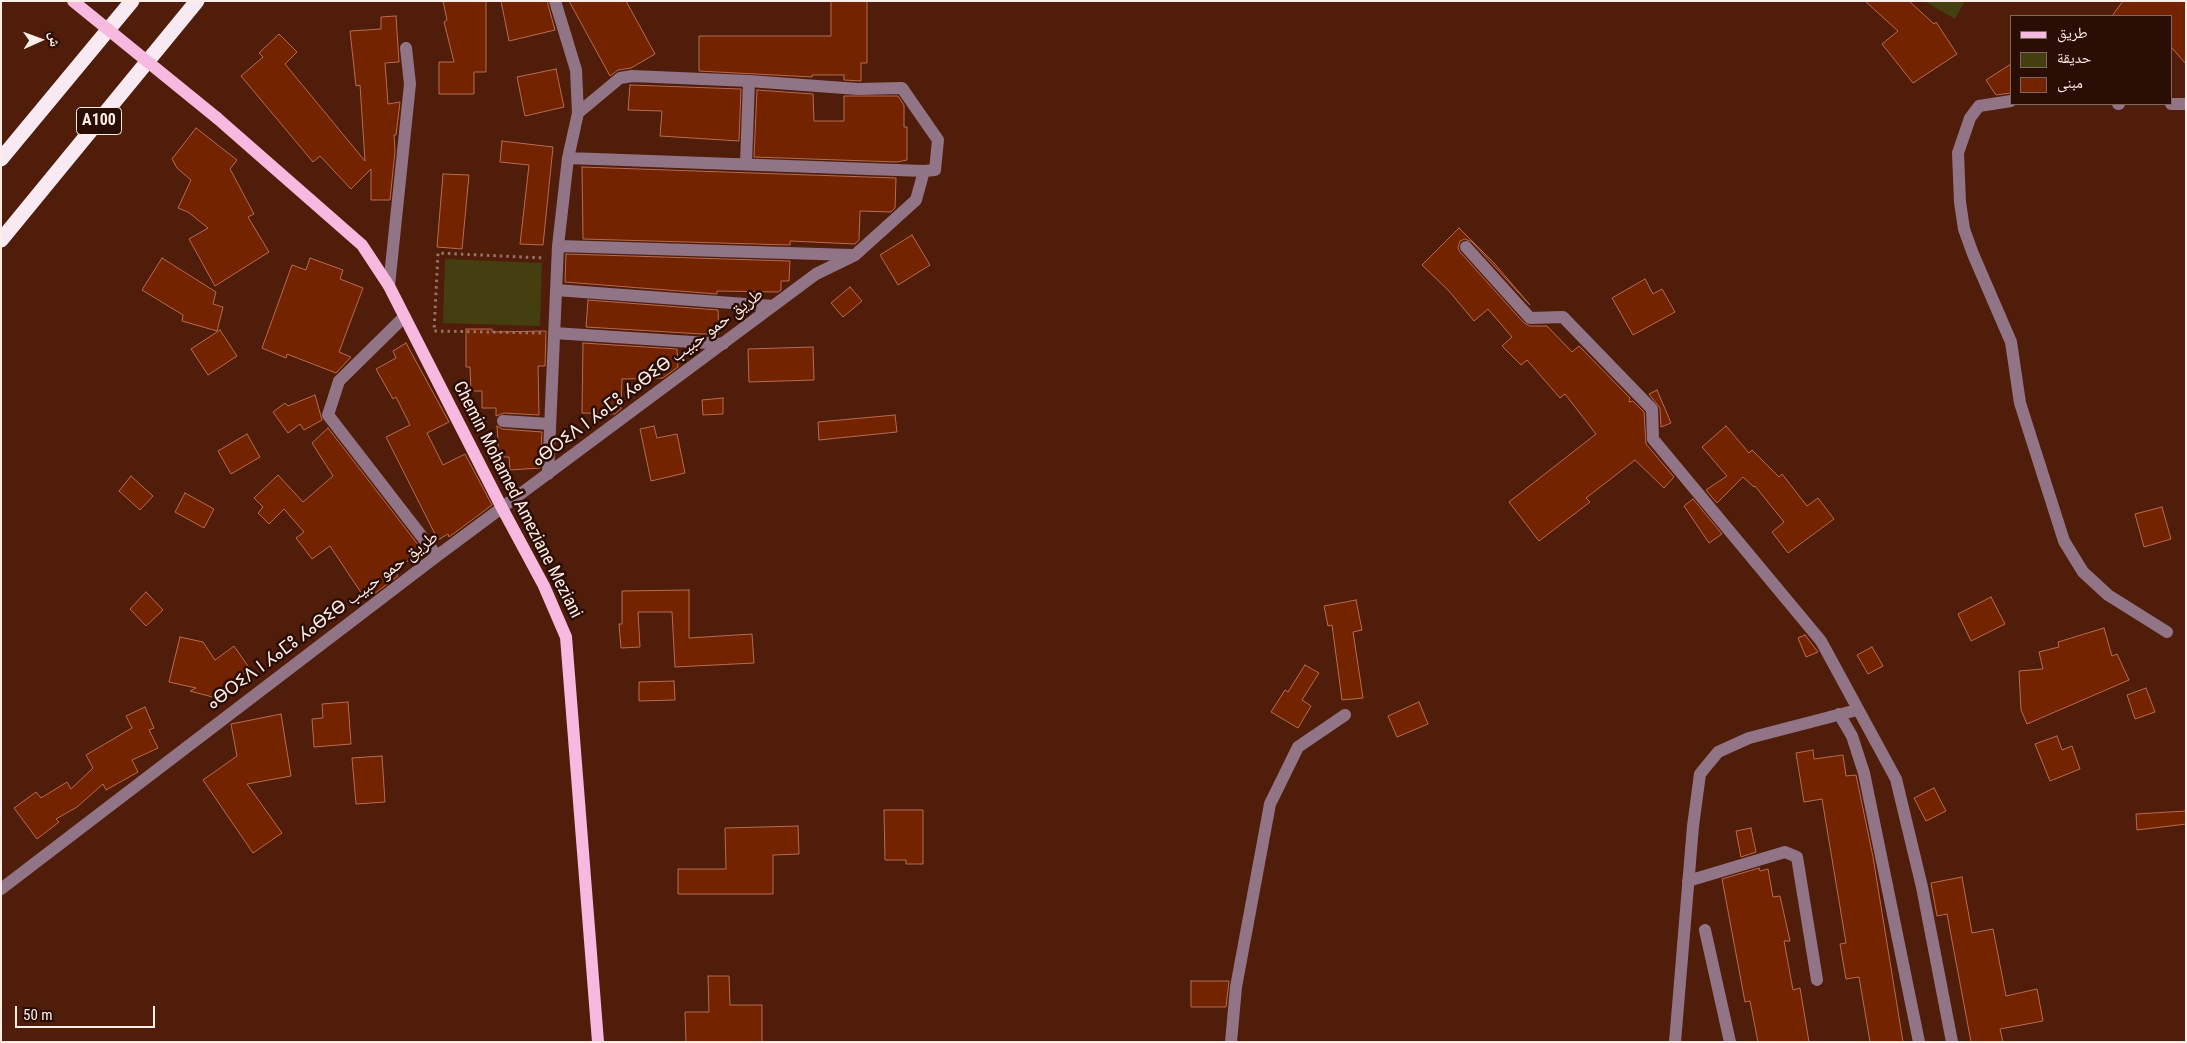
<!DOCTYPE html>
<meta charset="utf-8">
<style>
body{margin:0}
#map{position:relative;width:2187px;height:1043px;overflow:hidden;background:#501d0a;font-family:"Roboto Condensed","Noto Naskh Arabic",sans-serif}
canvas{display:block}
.frame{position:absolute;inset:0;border:2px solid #feede7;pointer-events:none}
.legend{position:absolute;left:2010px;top:15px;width:162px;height:90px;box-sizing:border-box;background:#2a0d04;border:1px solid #7f675f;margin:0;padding:6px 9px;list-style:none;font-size:15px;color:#feede7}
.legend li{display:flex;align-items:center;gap:10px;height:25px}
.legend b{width:25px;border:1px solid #7f675f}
.north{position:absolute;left:15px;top:15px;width:50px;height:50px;-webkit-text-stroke:4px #2a0d04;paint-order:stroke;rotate:88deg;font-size:14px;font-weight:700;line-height:20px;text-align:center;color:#feede7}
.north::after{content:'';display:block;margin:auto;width:18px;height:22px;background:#feede7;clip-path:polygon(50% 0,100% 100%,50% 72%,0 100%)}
.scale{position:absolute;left:15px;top:1006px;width:140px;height:22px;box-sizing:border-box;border:2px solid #feede7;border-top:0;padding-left:6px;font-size:15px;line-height:18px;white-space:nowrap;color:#feede7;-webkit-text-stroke:4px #2a0d04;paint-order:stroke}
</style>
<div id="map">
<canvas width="2187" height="1043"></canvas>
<div class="frame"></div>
<ul class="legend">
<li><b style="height:6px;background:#f6b9e0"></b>طريق</li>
<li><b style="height:14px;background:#453e10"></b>حديقة</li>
<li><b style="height:14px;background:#732300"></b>مبنى</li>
</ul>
<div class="north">ش</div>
<div class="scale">50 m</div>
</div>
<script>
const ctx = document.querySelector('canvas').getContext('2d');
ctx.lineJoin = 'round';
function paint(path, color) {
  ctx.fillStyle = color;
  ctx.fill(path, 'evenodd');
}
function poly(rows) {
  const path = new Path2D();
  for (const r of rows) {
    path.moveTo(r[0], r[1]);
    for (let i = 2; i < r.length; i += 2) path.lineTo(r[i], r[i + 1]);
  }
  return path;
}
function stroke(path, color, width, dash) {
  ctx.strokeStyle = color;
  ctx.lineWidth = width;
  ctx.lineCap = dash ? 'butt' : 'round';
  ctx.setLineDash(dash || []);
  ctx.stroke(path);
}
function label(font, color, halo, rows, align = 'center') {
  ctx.font = font + ' "Roboto Condensed","Noto Naskh Arabic","Noto Sans Tifinagh",sans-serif';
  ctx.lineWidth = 5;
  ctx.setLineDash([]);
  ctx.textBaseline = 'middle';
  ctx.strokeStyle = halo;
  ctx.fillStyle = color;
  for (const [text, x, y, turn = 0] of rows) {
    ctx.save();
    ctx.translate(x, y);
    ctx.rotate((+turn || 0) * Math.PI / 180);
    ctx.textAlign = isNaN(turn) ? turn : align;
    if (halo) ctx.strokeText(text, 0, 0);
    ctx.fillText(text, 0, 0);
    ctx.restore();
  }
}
paint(poly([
 [1924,1,1965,1,1955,19],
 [445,259,542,263,540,326,443,323]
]), '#453e10');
const building = poly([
 [443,1,486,1,486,72,474,72,474,94,439,94,439,62,454,62,444,22,447,20,443,1],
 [501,1,547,1,555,30,509,41,501,1],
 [569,1,626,1,655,54,631,68,618,70,610,76,569,1],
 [831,1,867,1,867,63,861,63,861,81,844,80,844,75,812,75,812,77,699,71,699,36,831,36,831,1],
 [1865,1,1909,1,1934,24,1936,22,1957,54,1913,83,1882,44,1898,31,1865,1],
 [2123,1,2186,1,2186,64,2171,47,2171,16,2112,16,2123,1],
 [396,16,399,62,385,63,388,104,400,102,396,135,394,135,395,151,390,200,371,200,371,169,351,189,320,156,313,162,241,76,263,57,259,53,279,34,297,52,285,64,365,161,360,85,356,86,350,31,381,29,381,17,396,16],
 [2011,64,2011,93,1996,95,1986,80,2011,64],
 [556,69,564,107,525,116,517,77,556,69],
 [630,85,741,89,739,141,660,136,662,111,628,110,630,85],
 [757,90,813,94,814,121,844,121,844,96,898,96,904,105,904,127,907,127,907,160,897,162,754,157,757,90],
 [196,128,237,160,230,169,254,214,248,217,269,252,215,286,189,239,208,228,188,212,178,208,191,180,177,168,172,159,196,128],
 [502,141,553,147,543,245,520,244,529,165,500,162,502,141],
 [582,167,896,178,895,208,891,212,860,211,859,240,855,244,790,241,790,245,583,239,582,167],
 [443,174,469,175,462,249,437,247,443,174],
 [1459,228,1494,263,1530,305,1472,242,1465,239,1460,241,1458,248,1460,252,1524,323,1530,326,1547,326,1572,352,1579,346,1630,398,1629,402,1633,401,1644,412,1646,444,1674,477,1664,488,1635,460,1586,498,1590,502,1539,541,1509,502,1596,434,1565,394,1560,398,1527,360,1521,365,1502,346,1512,337,1488,309,1474,321,1449,291,1422,265,1459,228],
 [912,235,930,265,898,285,880,255,912,235],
 [566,254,790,261,789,281,781,281,781,290,778,292,717,291,717,294,565,282,566,254],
 [162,258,216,292,213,304,223,307,217,331,182,321,183,315,142,290,162,258],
 [310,258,343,270,340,279,363,288,339,352,351,357,336,373,287,354,286,358,262,348,292,265,306,270,310,258],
 [1645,279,1653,294,1662,289,1675,312,1633,335,1612,298,1645,279],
 [850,287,862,301,843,317,831,303,850,287],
 [588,300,718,310,719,334,702,334,586,327,588,300],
 [466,329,492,329,492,332,546,331,545,366,538,366,539,415,504,413,496,416,496,408,482,408,482,391,471,391,470,367,466,367,466,329],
 [220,330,237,356,208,375,191,349,220,330],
 [406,343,449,422,427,433,443,465,465,454,492,505,449,537,448,534,438,540,386,437,410,425,396,397,393,399,376,369,396,358,393,351,406,343],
 [583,343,677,349,678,367,663,378,622,379,621,409,615,414,582,413,583,343],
 [813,347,814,380,749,382,748,349,813,347],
 [1657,390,1671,423,1661,427,1660,408,1649,394,1657,390],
 [315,395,322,420,304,430,300,424,288,433,273,412,285,403,288,406,315,395],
 [723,398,723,414,703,415,702,400,723,398],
 [895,415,897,432,819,440,818,422,895,415],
 [497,426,502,429,542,432,540,468,510,470,509,457,499,457,497,426],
 [654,426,657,438,677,434,685,473,651,481,640,429,654,426],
 [1726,426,1749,453,1752,450,1779,477,1782,474,1807,506,1818,498,1834,519,1788,553,1772,532,1784,522,1755,486,1754,487,1743,477,1717,503,1706,490,1727,476,1702,447,1726,426],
 [328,428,423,551,394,570,398,576,366,600,330,546,312,559,296,538,304,532,284,509,269,524,258,513,263,507,254,498,278,475,303,502,333,476,312,443,328,428],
 [247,434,260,457,231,474,218,451,247,434],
 [131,476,153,496,140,510,119,491,131,476],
 [185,493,214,509,204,528,175,512,185,493],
 [1693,499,1722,534,1709,543,1684,506,1693,499],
 [2162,507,2171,539,2144,547,2135,514,2162,507],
 [689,590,689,638,752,634,754,663,675,667,672,612,638,612,640,647,621,648,619,624,622,624,622,591,689,590],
 [146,592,163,610,146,626,130,609,146,592],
 [1991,597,2005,624,1971,641,1958,614,1991,597],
 [1356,600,1362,630,1353,632,1363,698,1342,700,1332,625,1328,626,1324,606,1356,600],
 [2104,628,2112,656,2117,654,2129,680,2027,724,2021,710,2019,671,2043,669,2039,652,2059,647,2058,642,2104,628],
 [1805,635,1818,652,1806,657,1798,638,1805,635],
 [180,637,203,642,215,660,234,646,250,669,223,689,220,699,190,691,196,688,169,682,180,637],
 [1872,647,1883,666,1868,674,1857,655,1872,647],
 [1305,665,1319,673,1302,700,1311,706,1298,728,1271,712,1285,690,1288,692,1305,665],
 [674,681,675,700,639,701,639,682,674,681],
 [2146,688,2155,712,2135,719,2127,695,2146,688],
 [348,702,351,744,314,747,312,719,323,718,322,704,348,702],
 [1419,702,1428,724,1397,737,1388,716,1419,702],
 [145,707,154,728,149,730,158,748,132,760,138,772,106,790,103,784,77,807,56,819,59,822,37,839,14,808,36,792,41,798,67,782,71,789,93,768,86,755,132,728,126,716,145,707],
 [281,714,291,776,247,784,282,833,253,853,203,780,237,756,231,724,281,714],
 [2057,736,2062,750,2072,746,2080,769,2050,781,2035,744,2057,736],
 [1813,750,1814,759,1843,755,1846,776,1856,775,1873,857,1903,1042,1870,1042,1859,977,1846,979,1840,944,1846,943,1822,799,1804,802,1796,753,1813,750],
 [382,756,385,802,356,804,352,758,382,756],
 [1934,788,1946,811,1926,821,1914,798,1934,788],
 [884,810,923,810,923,864,906,864,906,860,885,860,884,810],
 [2186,811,2186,824,2137,830,2136,814,2186,811],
 [798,826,799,854,773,855,773,894,678,894,678,869,726,869,725,828,798,826],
 [1751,828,1756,852,1741,857,1736,831,1751,828],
 [1759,868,1760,871,1768,869,1773,897,1780,896,1790,941,1784,941,1793,990,1800,988,1809,1042,1758,1042,1750,1001,1745,1002,1722,879,1759,868],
 [1962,877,1972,933,1993,929,2006,996,2037,989,2043,1021,2000,1029,2003,1042,1971,1042,1947,914,1937,916,1931,883,1962,877],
 [708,976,729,976,730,1005,762,1005,762,1042,686,1042,685,1012,709,1012,708,976],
 [1191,981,1229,981,1226,1007,1191,1007,1191,981]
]);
paint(building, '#732300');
stroke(building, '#b66c52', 1);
stroke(poly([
 [541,333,434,331,438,253,544,258]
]), '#977164', 3, [2.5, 4]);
stroke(poly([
 [2011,101,1979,106,1970,118,1958,153,1960,202,1964,229,1973,254,2011,342,2020,403,2064,541,2083,572,2108,595,2167,632],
 [2118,104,2119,104],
 [2171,104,2186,104],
 [568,158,924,171],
 [746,163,749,81],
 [558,246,852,255],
 [1466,247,1530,318,1563,317,1652,409,1653,439,1821,641,1896,779,1922,887,1952,1042],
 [389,286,410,84,406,48],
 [556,290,773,306],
 [404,317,339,381,328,415,437,556],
 [554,333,723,344],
 [503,421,550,424],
 [548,474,558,246,568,158,578,113,576,70,555,1],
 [1839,714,1852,736,1864,773,1919,1042],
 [1688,881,1785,852,1797,857,1817,980],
 [1,889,437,556,816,274,855,255,916,200,924,171,935,170,938,140,902,88,858,89,749,81,632,76,620,78,578,113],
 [1705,930,1730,1042],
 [1231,1042,1236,987,1270,804,1298,747,1345,715],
 [1675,1042,1693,826,1700,774,1718,752,1749,738,1857,710]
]), '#927487', 12);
stroke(poly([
 [217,118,362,245,389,286,502,508,544,586,566,637,598,1042]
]), '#f6b9e0', 12);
stroke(poly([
 [1,159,132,1],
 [1,240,197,1]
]), '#f8e9f2', 15);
stroke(poly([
 [73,1,217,118]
]), '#f6b9e0', 12);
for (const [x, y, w] of [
 [99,121,45]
]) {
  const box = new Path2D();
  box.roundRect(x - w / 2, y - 13.5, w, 27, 4);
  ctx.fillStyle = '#2a0d04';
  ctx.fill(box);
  stroke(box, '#feede7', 1);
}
label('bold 16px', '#feede7', null, [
 ["A100",99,121]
]);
label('18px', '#feede7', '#2a0d04', [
 ["ⴰⴱⵔⵉⴷ ⵏ ⵃⴰⵎⵓ ⵃⴰⴱⵉⴱ طريق حمو حبيب",648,378,-37],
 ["Chemin Mohamed Ameziane Meziani",517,500,63],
 ["ⴰⴱⵔⵉⴷ ⵏ ⵃⴰⵎⵓ ⵃⴰⴱⵉⴱ طريق حمو حبيب",323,621,-37]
]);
</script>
